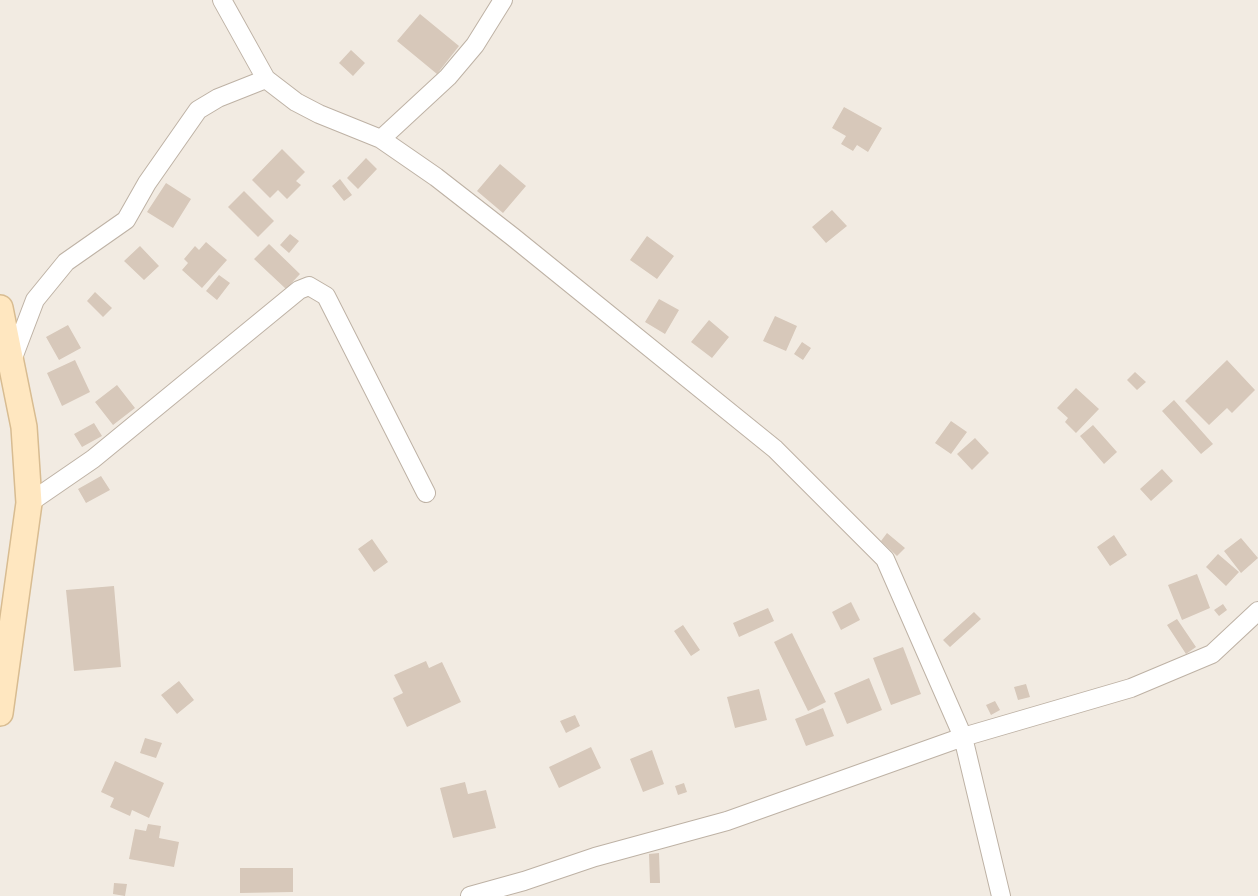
<!DOCTYPE html>
<style>
body{margin:0}
canvas{display:block;background:#f2ebe2}
</style>
<canvas width="1258" height="896"></canvas>
<script>
const ctx = document.querySelector('canvas').getContext('2d');
ctx.lineJoin = 'round';
function paint(path, color) {
  ctx.fillStyle = color;
  ctx.fill(path, 'evenodd');
}
function poly(rows) {
  const path = new Path2D();
  for (const r of rows) {
    path.moveTo(r[0], r[1]);
    for (let i = 2; i < r.length; i += 2) path.lineTo(r[i], r[i + 1]);
  }
  return path;
}
function stroke(path, color, width, dash) {
  ctx.strokeStyle = color;
  ctx.lineWidth = width;
  ctx.lineCap = dash ? 'butt' : 'round';
  ctx.setLineDash(dash || []);
  ctx.stroke(path);
}
paint(poly([
 [420,14,459,46,437,74,397,41],
 [351,50,365,63,353,76,339,63],
 [844,107,882,128,868,152,857,145,853,151,841,144,846,136,832,128],
 [282,149,305,172,296,181,301,185,287,199,278,190,270,198,252,180],
 [366,158,377,169,358,189,347,178],
 [500,164,526,186,503,213,477,191],
 [340,179,352,195,344,201,332,186],
 [166,183,191,199,173,228,147,212],
 [244,191,274,221,258,237,228,207],
 [832,210,847,226,826,243,812,227],
 [290,234,299,241,289,253,280,245],
 [647,236,674,256,657,279,630,260],
 [206,242,227,260,202,288,182,270,188,263,184,259,195,246,199,250],
 [269,244,300,274,286,289,254,259],
 [140,246,159,266,144,280,124,261],
 [219,275,230,283,217,300,206,291],
 [95,292,112,308,103,317,87,301],
 [659,299,679,310,665,334,645,322],
 [775,316,797,326,786,351,763,341],
 [709,320,729,337,712,358,691,342],
 [68,325,81,348,59,360,46,337],
 [802,342,811,348,803,360,794,354],
 [75,360,90,392,62,406,47,373],
 [1227,360,1255,390,1232,413,1227,408,1209,425,1185,401],
 [1135,372,1146,382,1137,390,1127,380],
 [117,385,135,408,113,425,95,402],
 [1076,388,1099,409,1076,433,1065,422,1068,418,1057,408],
 [1174,400,1213,444,1201,454,1162,411],
 [951,421,967,432,951,454,935,443],
 [94,423,102,436,82,447,74,434],
 [1093,425,1117,452,1104,464,1080,436],
 [975,438,989,453,972,470,957,454],
 [1162,469,1173,481,1151,501,1140,489],
 [101,476,110,490,86,503,78,489],
 [887,533,905,548,897,556,881,541],
 [1114,535,1127,555,1110,566,1097,547],
 [1241,538,1258,558,1241,573,1224,551],
 [372,539,388,562,374,572,358,549],
 [1218,554,1239,572,1226,586,1206,567],
 [1197,574,1210,608,1182,620,1168,585],
 [114,586,121,667,74,671,66,590],
 [851,602,860,620,841,630,832,612],
 [1223,604,1227,610,1219,616,1214,610],
 [768,608,774,621,739,637,733,623],
 [974,612,981,619,950,647,943,640],
 [1177,619,1196,647,1186,654,1167,625],
 [683,625,700,650,691,656,674,631],
 [792,633,826,702,808,711,774,642],
 [903,647,921,694,891,705,873,658],
 [426,661,429,668,442,662,461,702,407,727,393,698,403,693,394,675],
 [869,678,882,710,847,724,834,693],
 [179,681,194,700,177,714,161,695],
 [1026,684,1030,697,1018,700,1014,687],
 [759,689,767,720,735,728,727,697],
 [995,701,1000,710,991,715,986,705],
 [823,708,834,736,806,746,795,719],
 [575,715,580,726,566,733,560,721],
 [145,738,162,743,156,758,140,753],
 [591,747,601,768,559,788,549,767],
 [652,750,664,784,643,792,630,759],
 [115,761,164,783,149,818,132,810,130,816,110,807,114,798,101,792],
 [465,782,468,794,486,790,496,828,453,838,440,788],
 [684,783,687,792,678,795,675,786],
 [148,824,161,826,159,838,179,842,174,867,129,859,135,829,146,831],
 [659,853,660,883,650,883,649,854],
 [240,868,293,868,293,892,240,893],
 [114,883,127,884,125,896,113,894]
]), '#d7c8ba');
const street = poly([
 [222,0,266,79,296,102,319,114,381,139,436,177,513,237,775,449,885,559,963,737,1001,896],
 [381,139,448,77,475,45,503,0],
 [11,363,35,300,66,262,126,220,147,183,198,110,218,98,266,79],
 [29,503,93,459,299,290,309,286,326,296,426,493],
 [470,896,524,881,595,857,727,821,963,737,1131,688,1212,654,1258,611]
]);
const secondary = poly([
 [0,308,24,427,29,503,0,713]
]);
stroke(street, '#beb2a5', 20);
stroke(secondary, '#d8bc91', 28);
stroke(street, '#fff', 18);
stroke(secondary, '#ffe7c0', 25);
</script>
